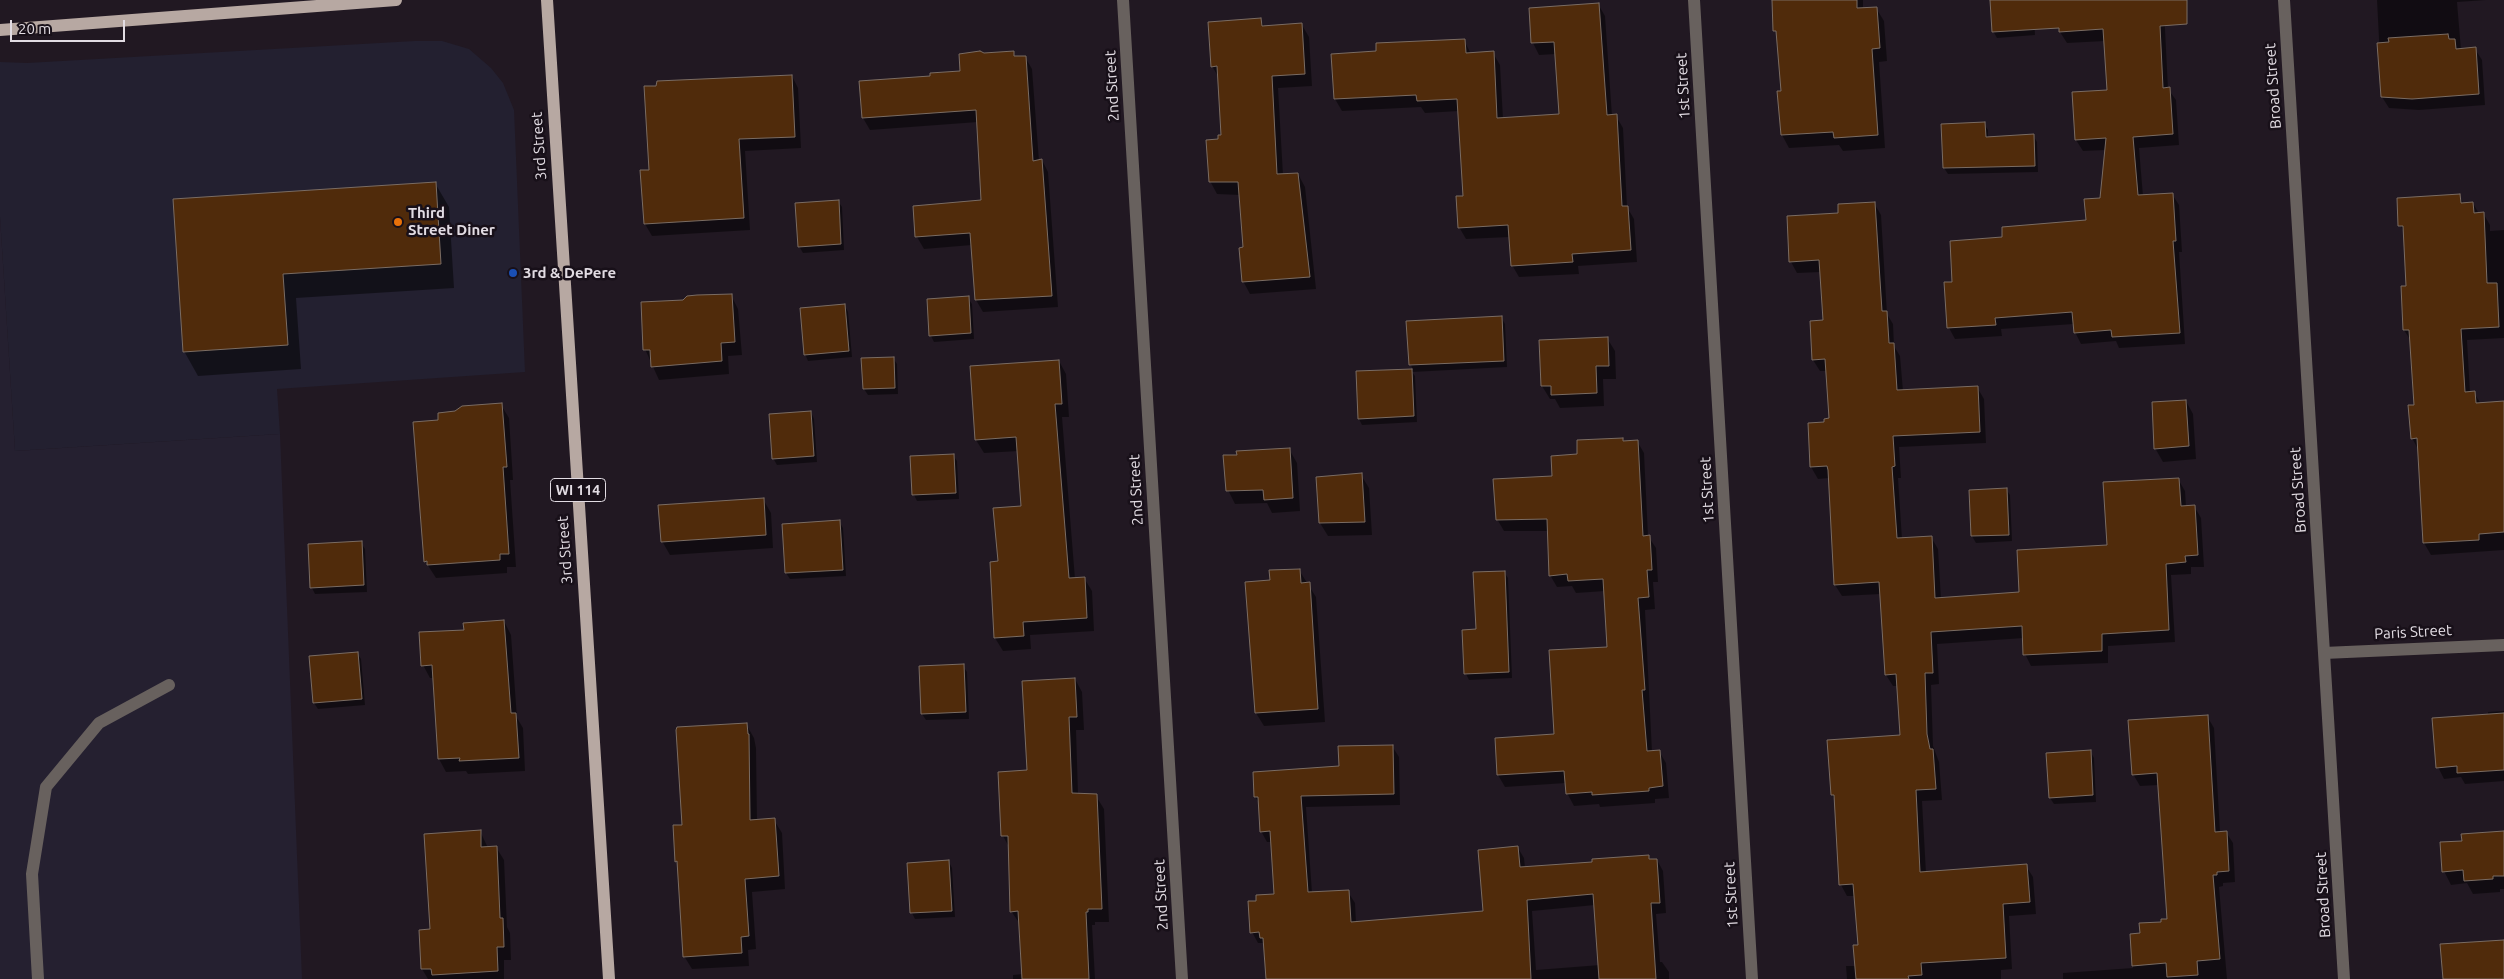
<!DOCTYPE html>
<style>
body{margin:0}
#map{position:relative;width:2504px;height:979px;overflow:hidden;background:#211822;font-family:Ubuntu,sans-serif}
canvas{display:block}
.scale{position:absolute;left:10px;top:20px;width:115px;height:22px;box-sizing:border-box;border:2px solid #e2dce3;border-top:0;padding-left:6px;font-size:15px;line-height:18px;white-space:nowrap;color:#e2dce3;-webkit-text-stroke:4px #181019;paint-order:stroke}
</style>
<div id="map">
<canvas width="2504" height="979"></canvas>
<div class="scale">20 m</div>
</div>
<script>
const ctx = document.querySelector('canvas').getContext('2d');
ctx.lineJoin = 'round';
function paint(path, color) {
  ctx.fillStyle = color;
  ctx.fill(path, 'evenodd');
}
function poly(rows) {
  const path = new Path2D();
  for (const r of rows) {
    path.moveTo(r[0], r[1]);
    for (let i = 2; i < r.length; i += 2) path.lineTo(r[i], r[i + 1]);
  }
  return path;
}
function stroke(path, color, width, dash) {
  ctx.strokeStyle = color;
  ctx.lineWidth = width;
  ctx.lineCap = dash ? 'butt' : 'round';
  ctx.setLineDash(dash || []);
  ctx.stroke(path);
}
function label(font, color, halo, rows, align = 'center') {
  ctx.font = font + ' Ubuntu,sans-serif';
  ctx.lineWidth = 5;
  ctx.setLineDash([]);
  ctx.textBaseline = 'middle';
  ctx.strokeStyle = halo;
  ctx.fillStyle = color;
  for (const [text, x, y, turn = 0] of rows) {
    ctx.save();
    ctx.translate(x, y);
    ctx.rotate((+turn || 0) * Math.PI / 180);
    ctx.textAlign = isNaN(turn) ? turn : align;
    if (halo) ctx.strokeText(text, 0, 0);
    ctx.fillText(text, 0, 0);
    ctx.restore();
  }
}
paint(poly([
 [415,41,442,41,469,49,491,68,503,83,514,110,525,372,277,389,280,434,15,451,0,217,0,62,27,63]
]), '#232030');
paint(poly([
 [0,217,15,451,280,434,302,979,0,979]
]), '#252030');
paint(poly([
 [1773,0,1863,0,1863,9,1876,8,1884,21,1887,61,1879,62,1885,148,1843,151,1839,145,1789,148,1782,135,1782,92],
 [1991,0,2033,0,2035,35,1997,38,1993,31],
 [2092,0,2159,0,2164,9,2168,89,2176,100,2179,145,2139,148,2143,196,2172,194,2179,205,2182,252,2179,252,2185,344,2119,348,2116,341,2081,344,2075,332,2074,324,2001,329,2002,336,1955,339,1949,328,2004,239,2087,222,2101,199,2106,150,2083,151,2076,140,2108,92,2105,41,2067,43,2060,32],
 [2377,0,2486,0,2457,2,2461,50,2475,49,2482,60,2485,105,2419,110,2389,108,2382,97],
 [1598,4,1605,16,1612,116,1616,116,1623,128,1627,207,1634,219,1637,262,1578,266,1579,274,1519,277,1512,265,1510,237,1466,239,1459,227,1464,197,1459,111,1425,113,1421,107,1342,111,1335,99,1377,52,1464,40,1471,54,1493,53,1500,65,1503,119,1561,115,1556,54,1539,55,1533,43],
 [1260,20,1265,27,1302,25,1309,37,1312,86,1278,88,1283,175,1298,174,1305,187,1316,289,1250,294,1243,281,1244,248,1240,195,1217,194,1210,181,1220,140,1223,136,1219,78,1212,66],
 [1013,53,1016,58,1025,57,1032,69,1039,161,1042,160,1048,172,1058,307,983,312,976,300,972,245,924,249,917,237,983,202,978,122,870,130,863,118,932,78,961,72,984,55],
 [792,76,798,88,801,148,745,151,750,230,652,236,645,224,642,172,651,171],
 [1984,124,1988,130,1988,138,2033,135,2037,142,2038,172,1948,174,1944,168],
 [435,183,449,207,454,288,296,298,301,369,198,376,184,351,174,200],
 [2459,196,2464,204,2473,203,2479,214,2483,213,2490,225,2490,231,2504,230,2504,338,2467,340,2470,393,2474,393,2481,404,2504,402,2504,550,2431,555,2424,543,2419,451,2412,438,2415,406,2411,341,2404,330,2407,287,2405,234,2400,225],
 [838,201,842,207,844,250,803,253,799,246],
 [1874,203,1881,215,1887,314,1893,324,1894,346,1900,356,1903,391,1977,387,1984,399,1986,443,1899,447,1901,478,1898,478,1902,539,1931,537,1938,549,1941,599,2021,594,2109,546,2178,479,2185,491,2186,507,2194,506,2201,518,2204,567,2191,567,2191,574,2171,575,2175,642,2108,646,2108,663,2031,666,2025,654,2024,638,1937,644,1939,684,1931,685,1933,746,1939,762,1942,800,1922,801,1926,873,2026,866,2033,877,2036,914,2009,916,2012,969,2001,970,2001,979,1847,979,1846,966,1856,966,1859,946,1855,896,1847,896,1841,885,1836,802,1832,795,1901,736,1898,686,1893,686,1886,675,1881,594,1842,596,1835,585,1829,478,1818,479,1811,467,1809,425,1826,423,1830,419,1827,371,1820,371,1813,360,1824,321,1821,272,1797,273,1791,262,1840,214],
 [731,295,738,309,742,355,728,356,729,374,659,380,645,349,683,301],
 [968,298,972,304,974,339,934,342,931,336,928,300],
 [845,306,848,312,852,357,808,361,805,354],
 [1501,317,1505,324,1507,367,1412,372,1415,376,1417,422,1362,425,1359,419,1357,372,1413,370,1411,365,1408,322],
 [1607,338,1615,351,1616,379,1603,379,1604,406,1560,408,1555,399,1550,399,1542,386],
 [893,358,897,364,898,394,868,395,864,389],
 [1059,361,1066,374,1069,417,1062,417,1075,579,1084,578,1092,591,1094,631,1030,635,1031,649,1003,651,995,638,999,563,1023,508,1019,451,984,453,976,440],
 [2186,401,2193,414,2196,459,2163,462,2155,448],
 [501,405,509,418,513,480,510,480,516,567,507,567,507,573,436,578,425,561,439,421],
 [811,412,814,419,817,462,777,465,773,458],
 [1622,439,1624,442,1637,441,1644,453,1648,536,1656,548,1658,582,1653,582,1655,609,1645,610,1652,752,1659,751,1666,763,1669,798,1655,799,1655,803,1600,807,1599,804,1574,806,1567,793,1566,783,1505,787,1498,775,1555,735,1609,648,1605,591,1576,593,1572,586,1557,587,1550,575,1548,531,1504,531,1497,519,1579,455],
 [1289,449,1297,463,1300,511,1272,513,1267,503,1235,504,1228,490],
 [953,455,957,461,959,499,917,501,914,495],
 [1361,475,1369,488,1372,535,1328,536,1320,523],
 [2006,489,2010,495,2012,541,1976,543,1972,536,1970,491],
 [763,499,771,513,773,548,670,555,662,541],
 [839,521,843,528,846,576,790,579,786,573,783,525],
 [361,543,365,549,367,592,315,594,312,588],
 [1299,570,1316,597,1325,722,1264,726,1256,713,1271,581],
 [1504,572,1508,578,1512,678,1469,680,1466,674,1463,631,1477,630],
 [504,621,511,635,517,718,523,728,525,771,468,774,466,771,446,772,439,759,434,678,430,678,423,665],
 [357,653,361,659,365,705,318,709,314,703,310,657],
 [963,666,967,672,969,719,926,720,922,714],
 [1075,679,1082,692,1084,730,1076,730,1078,794,1096,796,1104,809,1109,922,1095,922,1095,925,1092,925,1095,979,1013,979,1013,975,1023,974,1020,924,1011,911,1009,847,1003,836,999,773,1029,772],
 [2504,711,2504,781,2465,784,2461,777,2444,779,2438,767,2488,715,2488,712],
 [2207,716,2214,728,2220,832,2226,832,2233,843,2235,882,2223,883,2223,886,2219,887,2227,979,2063,979,2063,973,2133,968,2131,935,2141,934,2168,920,2159,785,2140,786,2133,774],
 [746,724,754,738,756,748,757,821,774,820,782,833,785,889,752,892,756,949,748,950,749,966,692,969,684,956,679,865,677,861,684,826],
 [1392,746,1399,757,1400,805,1306,807,1312,893,1348,892,1355,903,1356,923,1484,912,1518,848,1524,858,1525,868,1594,863,1648,856,1651,860,1657,860,1663,871,1666,913,1656,914,1660,962,1662,962,1669,972,1669,979,1267,979,1264,943,1258,943,1252,932,1258,902,1276,895,1272,842,1267,842,1261,831,1260,804,1255,797],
 [1595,905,1600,965,1536,970,1532,911],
 [2090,751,2094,758,2096,802,2054,804,2050,798],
 [480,831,488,848,496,847,504,860,507,927,510,933,511,960,504,960,504,979,428,979,422,969,420,931,432,930],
 [2504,832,2504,889,2500,889,2500,892,2473,894,2467,883,2451,885,2444,871,2463,842],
 [949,862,952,868,955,917,915,919,912,913]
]), '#0007');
const building = poly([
 [1772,0,1857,0,1857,8,1877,7,1880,48,1872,49,1878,135,1834,138,1833,132,1781,135,1777,91,1781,91,1776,31,1773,31,1772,0],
 [1990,0,2187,0,2187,24,2160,26,2163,88,2170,87,2173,134,2133,137,2138,195,2173,193,2176,241,2173,241,2180,333,2112,337,2111,330,2074,333,2072,312,1995,318,1996,325,1947,328,1944,282,1952,282,1950,241,2002,237,2002,227,2086,220,2084,199,2100,198,2106,138,2075,140,2072,92,2107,90,2103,29,2059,32,2059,28,1992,32,1990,0],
 [1599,3,1607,115,1617,114,1622,206,1628,206,1631,250,1572,254,1573,262,1511,266,1508,225,1458,228,1456,196,1463,196,1457,99,1417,101,1416,95,1334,99,1331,54,1376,51,1376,43,1465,39,1466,53,1494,51,1497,118,1559,114,1554,42,1531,43,1529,8,1599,3],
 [1261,18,1262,26,1302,23,1305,74,1272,76,1277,174,1298,173,1310,277,1242,282,1239,248,1243,247,1238,182,1209,182,1206,140,1218,139,1218,135,1221,135,1217,66,1211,67,1208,22,1261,18],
 [2448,34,2449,39,2455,39,2456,49,2476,47,2479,94,2412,99,2381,97,2377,43,2389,42,2388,38,2448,34],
 [980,51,984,53,1014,51,1014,56,1026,56,1033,161,1042,159,1052,296,975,300,970,233,915,237,913,206,981,200,976,110,862,118,859,81,930,76,930,73,960,71,959,54,980,51],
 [792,75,795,137,739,139,744,218,644,224,640,170,649,170,644,86,656,86,657,81,792,75],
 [1985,122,1986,137,2034,134,2035,166,1943,168,1941,124,1985,122],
 [436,182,441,264,283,274,288,345,183,352,173,199,436,182],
 [2460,194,2461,203,2473,202,2474,213,2484,212,2487,283,2497,283,2499,327,2461,329,2465,392,2475,391,2476,403,2504,401,2504,532,2479,534,2479,540,2423,543,2417,438,2411,439,2408,405,2414,405,2409,330,2403,330,2401,286,2406,286,2403,226,2398,226,2397,198,2460,194],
 [839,200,841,244,798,247,795,203,839,200],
 [1875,202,1882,311,1887,311,1889,343,1894,343,1897,390,1978,386,1980,432,1893,436,1895,466,1892,467,1897,538,1932,536,1935,598,2019,592,2017,550,2107,545,2103,482,2179,478,2181,506,2195,505,2198,555,2185,556,2186,562,2166,564,2169,630,2102,634,2102,651,2023,655,2022,626,1931,632,1933,673,1925,673,1927,734,1930,749,1933,749,1936,789,1916,790,1920,872,2027,864,2030,902,2003,904,2006,958,1921,963,1922,975,1908,976,1909,979,1856,979,1853,945,1858,945,1853,884,1839,885,1834,795,1831,795,1827,740,1900,735,1896,674,1885,675,1879,582,1834,585,1828,470,1827,466,1810,467,1808,423,1824,422,1824,419,1829,418,1825,359,1812,360,1810,321,1823,320,1819,260,1789,262,1787,216,1838,213,1838,204,1875,202],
 [732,294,735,342,721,343,722,361,651,367,650,350,643,350,641,302,683,300,687,296,697,295,732,294],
 [969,296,971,333,929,336,927,299,969,296],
 [845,304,849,351,804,355,800,308,845,304],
 [1502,316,1504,361,1409,365,1406,321,1502,316],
 [1608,337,1609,366,1596,366,1597,393,1551,395,1551,386,1541,386,1539,340,1608,337],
 [894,357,895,388,863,389,861,358,894,357],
 [1059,360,1062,404,1055,404,1069,578,1085,577,1087,618,1023,622,1024,636,994,638,990,562,998,561,993,508,1021,506,1016,437,975,440,970,366,1059,360],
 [1412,369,1414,416,1358,419,1356,371,1412,369],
 [2186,400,2189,446,2154,449,2152,402,2186,400],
 [502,403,507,467,503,467,509,554,500,554,500,560,427,565,427,561,424,562,413,422,438,420,438,413,455,411,462,406,502,403],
 [811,411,814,456,772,459,769,414,811,411],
 [1623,438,1623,441,1638,440,1643,536,1650,535,1652,570,1647,570,1649,597,1638,598,1645,690,1642,690,1647,751,1660,750,1663,786,1649,788,1649,791,1592,795,1592,792,1566,794,1564,771,1497,775,1495,738,1554,734,1549,650,1607,647,1603,579,1568,581,1567,574,1549,576,1547,519,1496,520,1493,479,1552,476,1551,456,1577,454,1577,440,1623,438],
 [1290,448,1293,498,1264,500,1263,490,1226,491,1223,455,1237,455,1236,451,1290,448],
 [954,454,956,493,912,495,910,456,954,454],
 [1362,473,1365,522,1319,523,1316,477,1362,473],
 [2007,488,2009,535,1971,536,1969,490,2007,488],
 [764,498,766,535,661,542,658,505,764,498],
 [840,520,843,570,785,573,782,524,840,520],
 [362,541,364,585,310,588,308,544,362,541],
 [1300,569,1301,583,1310,582,1318,709,1255,713,1245,582,1270,580,1269,570,1300,569],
 [1505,571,1509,672,1464,674,1462,630,1476,629,1473,572,1505,571],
 [504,620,511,713,516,713,519,758,459,761,460,758,438,759,432,665,421,666,419,632,464,630,463,623,504,620],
 [358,652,362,699,313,703,309,656,358,652],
 [964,664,966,712,921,714,919,666,964,664],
 [1075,678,1077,717,1069,717,1072,793,1097,794,1102,909,1088,909,1088,912,1086,912,1089,979,1022,979,1018,911,1010,912,1008,836,1001,836,998,772,1027,770,1022,681,1075,678],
 [2504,713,2504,770,2457,773,2457,766,2436,768,2432,718,2504,713],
 [2208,715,2215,832,2227,831,2229,871,2217,872,2217,875,2213,875,2220,959,2197,961,2198,975,2167,977,2166,963,2132,966,2130,934,2140,933,2139,923,2161,922,2161,919,2167,919,2157,773,2132,775,2128,720,2208,715],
 [747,723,748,734,749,734,750,820,775,818,779,876,745,879,749,936,741,937,742,953,683,957,677,861,675,862,673,825,682,825,676,730,677,727,747,723],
 [1393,745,1394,794,1301,796,1308,892,1349,890,1351,922,1483,911,1478,850,1518,846,1520,867,1592,862,1592,859,1649,855,1649,859,1657,859,1660,903,1651,903,1656,979,1599,979,1593,894,1527,900,1531,979,1266,979,1263,938,1260,938,1259,932,1250,933,1248,901,1256,901,1256,895,1274,894,1270,831,1260,832,1258,797,1254,797,1253,772,1339,766,1338,746,1393,745],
 [2091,750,2093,795,2049,798,2046,753,2091,750],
 [481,830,481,847,497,846,500,918,503,918,504,947,497,947,498,971,432,975,431,969,421,969,419,930,430,929,424,834,481,830],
 [2504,831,2504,876,2493,876,2493,879,2464,881,2463,870,2442,872,2440,842,2462,841,2461,834,2504,831],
 [949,860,952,911,910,913,907,863,949,860],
 [2504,940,2504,979,2443,979,2440,944,2504,940]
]);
paint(building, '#502b0b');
stroke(building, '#7a6c63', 1);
stroke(poly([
 [1123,0,1182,979],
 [1694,0,1752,979],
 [2284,0,2344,979],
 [2324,653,2504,645],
 [38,979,32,874,46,787,99,723,169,685]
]), '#68615e', 12);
stroke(poly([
 [547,0,609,979],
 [0,30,396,0]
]), '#b7a8a2', 12);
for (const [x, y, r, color] of [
 [398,222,5,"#e8710a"],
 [513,273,5,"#1a4fb4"]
]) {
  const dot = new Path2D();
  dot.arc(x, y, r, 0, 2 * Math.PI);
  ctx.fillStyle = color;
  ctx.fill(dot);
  stroke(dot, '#181019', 2);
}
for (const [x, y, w] of [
 [578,490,55]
]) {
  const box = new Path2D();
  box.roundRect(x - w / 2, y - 11.5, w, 23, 4);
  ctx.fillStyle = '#181019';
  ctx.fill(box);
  stroke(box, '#e2dce3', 1);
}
label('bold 14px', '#e2dce3', null, [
 ["WI 114",578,490]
]);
label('15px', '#e2dce3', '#181019', [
 ["2nd Street",1112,86,-93],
 ["1st Street",1683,86,-93],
 ["Broad Street",2273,86,-94],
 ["3rd Street",539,146,-94],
 ["2nd Street",1136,490,-93],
 ["1st Street",1707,490,-93],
 ["Broad Street",2298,490,-94],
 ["3rd Street",565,550,-94],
 ["Paris Street",2413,632,-3],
 ["2nd Street",1161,895,-93],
 ["1st Street",1731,895,-93],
 ["Broad Street",2323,895,-93]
]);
label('bold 15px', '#e2dce3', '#181019', [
 ["Third",408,213],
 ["Street Diner",408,230],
 ["3rd & DePere",523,273]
], 'left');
</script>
